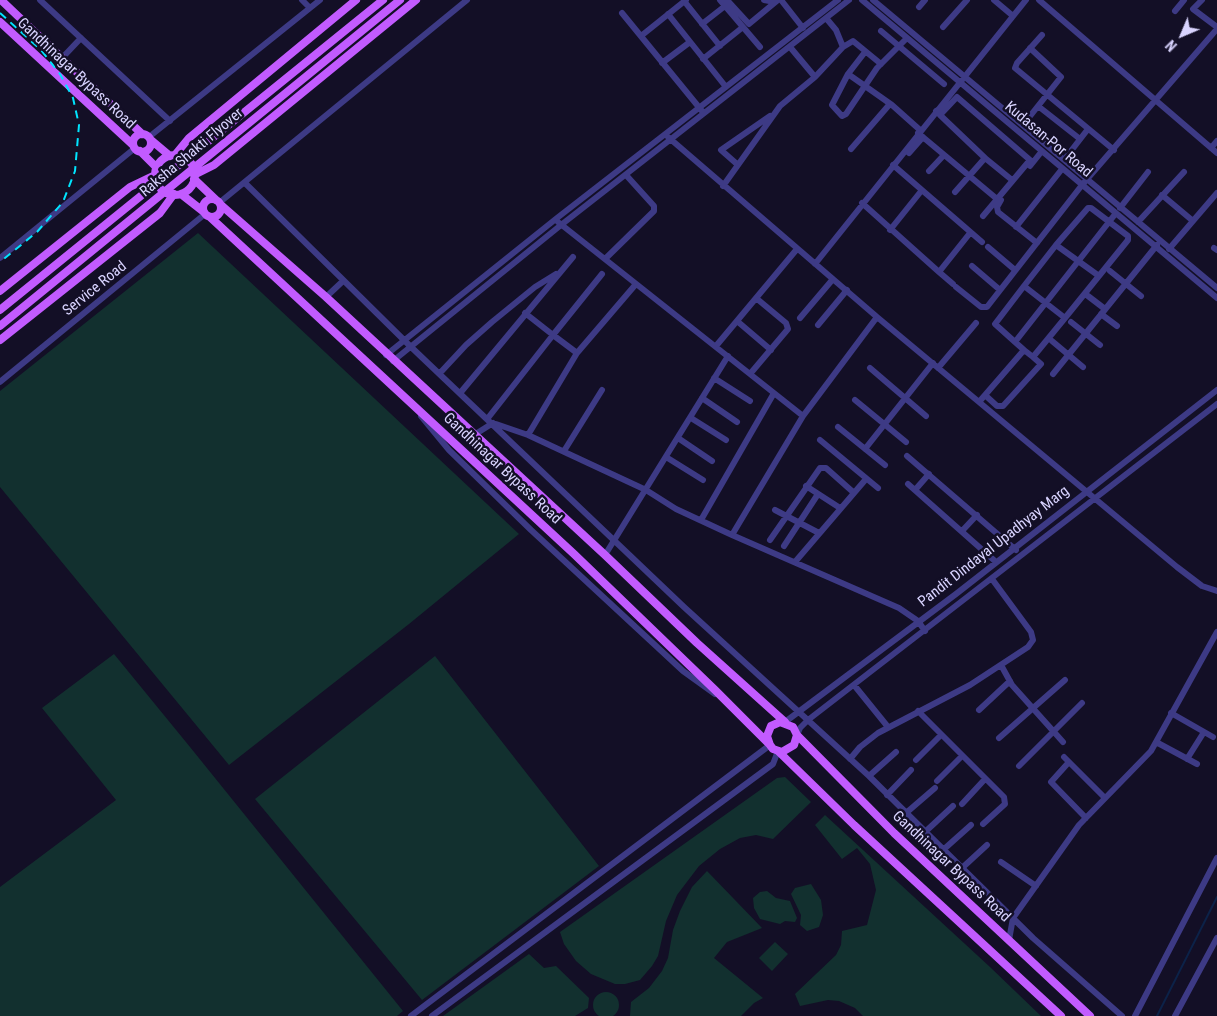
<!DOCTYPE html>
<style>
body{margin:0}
#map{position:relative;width:1217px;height:1016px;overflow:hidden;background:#130f26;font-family:"Roboto Condensed",sans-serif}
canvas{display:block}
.north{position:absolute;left:1157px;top:10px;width:50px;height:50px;-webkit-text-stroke:4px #130f26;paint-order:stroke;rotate:225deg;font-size:14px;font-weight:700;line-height:20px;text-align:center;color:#d9d4ff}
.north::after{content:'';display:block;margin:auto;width:18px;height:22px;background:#d9d4ff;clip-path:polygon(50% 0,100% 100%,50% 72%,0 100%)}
</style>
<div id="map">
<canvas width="1217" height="1016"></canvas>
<div class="north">N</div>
</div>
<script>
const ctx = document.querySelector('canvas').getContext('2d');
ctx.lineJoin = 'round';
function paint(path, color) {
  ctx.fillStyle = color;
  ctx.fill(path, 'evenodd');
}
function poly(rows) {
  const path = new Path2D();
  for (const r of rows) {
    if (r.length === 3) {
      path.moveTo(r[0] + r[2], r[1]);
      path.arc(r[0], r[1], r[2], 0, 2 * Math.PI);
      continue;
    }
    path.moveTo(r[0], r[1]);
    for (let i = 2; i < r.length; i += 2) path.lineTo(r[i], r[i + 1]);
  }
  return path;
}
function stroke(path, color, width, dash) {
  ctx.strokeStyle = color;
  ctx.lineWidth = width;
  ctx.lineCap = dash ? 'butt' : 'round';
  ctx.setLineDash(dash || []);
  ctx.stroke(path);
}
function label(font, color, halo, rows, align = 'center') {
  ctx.font = font + ' "Roboto Condensed",sans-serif';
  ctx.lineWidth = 5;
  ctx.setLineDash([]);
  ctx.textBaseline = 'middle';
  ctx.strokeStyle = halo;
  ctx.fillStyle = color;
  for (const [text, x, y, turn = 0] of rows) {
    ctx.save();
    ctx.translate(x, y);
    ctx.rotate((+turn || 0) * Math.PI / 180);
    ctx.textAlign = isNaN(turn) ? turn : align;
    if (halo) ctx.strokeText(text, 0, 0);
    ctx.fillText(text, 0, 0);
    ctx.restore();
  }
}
paint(poly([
 [198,233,519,534,409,624,229,765,0,487,0,391],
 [114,654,190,747,403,1011,397,1016,0,1016,0,887,116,800,42,708],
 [435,656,599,866,422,1000,255,799],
 [785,777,811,802,773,839,756,835,740,838,720,849,699,866,677,895,666,921,658,956,652,966,640,980,625,984,615,984,591,974,576,961,564,944,560,932,777,778],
 [825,815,990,967,1041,1016,863,1016,855,1008,839,1001,828,1000,800,1006,795,994,836,955,841,945,842,931,867,925,876,890,870,864,857,848,842,859,815,825],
 [707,871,762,928,727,942,714,958,763,998,754,1003,741,1016,630,1016,631,1002,649,988,662,971,668,958,673,930,680,911,692,887],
 [811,884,821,900,823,915,819,927,807,931,800,925,801,915,791,894,795,888],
 [767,891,776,898,790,901,797,918,795,922,785,921,780,924,760,919,754,908,753,898,760,892],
 [775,942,788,954,772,971,759,958],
 [529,954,544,968,556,966,589,998,588,1008,575,1016,443,1016],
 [606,1005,13]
]), '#12302f');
stroke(poly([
 [1157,1016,1217,897]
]), '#0c2248', 2);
stroke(poly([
 [40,0,170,121],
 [302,0,310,8],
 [720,0,760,47],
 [727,0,749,24,778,0],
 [764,0,775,2],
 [781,0,803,28],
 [862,0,1217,298],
 [873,0,1217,288],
 [994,0,1013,16],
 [1039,0,1217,153],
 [1202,0,1193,9,1217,27],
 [684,1,720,46],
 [919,7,925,0],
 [1175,11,1184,0],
 [622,13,702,111],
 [668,14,726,87],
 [826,18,836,30,843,47],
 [702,24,725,6],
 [943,27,967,0],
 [881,31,944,84],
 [1042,35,1017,63,1015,68,1114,150],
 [641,36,686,0],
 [790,47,815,77],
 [865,52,848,74,832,105,842,116,846,114,877,68,907,38],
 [63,57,81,38],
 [703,59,743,27],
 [662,63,690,42],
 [848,74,892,105,920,130],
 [1038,106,1080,139],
 [936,111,940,115,957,97,1030,160,983,216],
 [940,115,985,158],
 [1023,125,1061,77,1030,48],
 [918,133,997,199],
 [149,137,320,0],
 [668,137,877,317,803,416,732,535],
 [1211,148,1217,141],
 [851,149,889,105],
 [909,153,923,137],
 [1064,160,1088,129],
 [738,165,721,150,770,116],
 [893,165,982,242],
 [1030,166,1042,151],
 [929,171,944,155],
 [245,183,410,346,684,607,869,776,1033,938,1122,1016],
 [723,186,780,106,815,77,843,47,853,41,881,64],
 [955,192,985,158,1012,180],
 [1162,195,1193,221],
 [1001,200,997,207,998,212,1037,243],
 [219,203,467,0],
 [862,203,939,272,970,233],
 [1120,208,1148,172],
 [558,222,803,416],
 [1138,222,1184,172],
 [1016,227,1062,169],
 [890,230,922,190],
 [988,247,1015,270],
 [1214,248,1217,250],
 [1169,249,1217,193],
 [0,258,135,148],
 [605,259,654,211,654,206,626,175],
 [815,264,1026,0],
 [972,266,1000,290],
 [1110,271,1141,296],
 [939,272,953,284],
 [1024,286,1056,245],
 [956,287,981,307,987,307,1082,185,1217,29],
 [1088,296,1105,309],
 [326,297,343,281],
 [525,313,553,335,602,274],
 [1101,314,1117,326],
 [877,317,1177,567,1202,586,1217,591],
 [800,318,833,279],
 [737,321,771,350],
 [1071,322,1100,345],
 [818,325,847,290],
 [1052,341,1083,367],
 [1015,342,995,324,1024,286,1065,318],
 [716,346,797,249],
 [1024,350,1015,342,1116,213],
 [577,353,636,284],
 [386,355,557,218,838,0],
 [393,361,561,225,849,0],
 [870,368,926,416],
 [938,368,976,323],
 [440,373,466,345,492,322,535,287,556,274],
 [750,374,788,329,786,323,756,298],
 [1053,374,1157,245],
 [714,378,750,401],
 [0,382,205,214],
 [461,392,573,257],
 [985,395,997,406,1003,406,1041,364,1033,357],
 [702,398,737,422],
 [855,400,906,442],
 [979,402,1024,350,1033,357,1065,318,1128,240,1128,236,1091,208,1088,208,1056,245,1099,276],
 [421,416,449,450,531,530,683,671,715,694],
 [488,418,553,335,577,353,528,435],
 [691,418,726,440],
 [496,424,528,435,646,490,676,509,732,535,899,608,918,621,925,631],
 [838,427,885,465],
 [474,435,493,423],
 [678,438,712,461],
 [820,440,878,488],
 [865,449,933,363],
 [564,451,602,390],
 [907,456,1016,550],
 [666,457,703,480],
 [908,484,996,562],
 [806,486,840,508],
 [915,490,929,474],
 [775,510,819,533],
 [701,520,774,393],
 [962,531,977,515],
 [770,540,820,468,826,468,853,492],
 [784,546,818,494],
 [605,555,728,356],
 [795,562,866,479],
 [1001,665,1012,685,1063,742],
 [854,685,888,727],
 [979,710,1010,681],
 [918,711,1004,797,1005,804,983,824],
 [1171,713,1213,737],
 [785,722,956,594,1217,390],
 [797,735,800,728,808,720,1217,404],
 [999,738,1065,680],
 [1156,742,1197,764],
 [1064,757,1105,798],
 [850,759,860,747,878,733,970,685,1028,647,1033,640,1031,632,992,579],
 [1187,759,1204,732],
 [916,760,941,735],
 [1069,762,1051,782,1086,818],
 [1019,766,1082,703],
 [869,776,896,752],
 [937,781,962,756],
 [887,795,911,770],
 [962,804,985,779],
 [906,813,935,788],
 [925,832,953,806],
 [943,850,971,825],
 [1001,862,1036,886],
 [962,868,987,845],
 [1009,940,1013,918,1079,825,1151,751,1217,632],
 [411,1016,770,745],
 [432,1016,773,764,778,751],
 [1135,1016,1217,858],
 [1175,1016,1217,938]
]), '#3d3a85', 6);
stroke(poly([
 [1,0,142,134],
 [0,22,133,145],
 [142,143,9],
 [151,140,170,156],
 [140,151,156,167],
 [175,155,189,138,356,0],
 [175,175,20],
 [194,175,214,165,416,0],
 [194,179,216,200],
 [181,194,204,212],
 [212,208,9],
 [221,205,326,297,605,555,697,643,785,722],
 [210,217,574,554,715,690,770,745,773,749,782,752,794,745,797,735,793,727,780,722,771,726,767,736,770,745],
 [0,291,130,187,155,175],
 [0,310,383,0],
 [0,326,400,0],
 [0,340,160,213,174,194],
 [797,735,894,833,1090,1016],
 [778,751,854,825,1061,1016]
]), '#c25bff', 8);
stroke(poly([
 [0,13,41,50,60,74,73,98,79,125,75,171,63,202,37,232,0,262]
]), '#00e5ff', 2, [8, 6]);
label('15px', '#d9d4ff', '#130f26', [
 ["Gandhinagar Bypass Road",76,74,43],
 ["Kudasan-Por Road",1048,140,40],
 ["Raksha Shakti Flyover",192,153,-40],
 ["Service Road",95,289,-39],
 ["Gandhinagar Bypass Road",502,469,43],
 ["Pandit Dindayal Upadhyay Marg",994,547,-38],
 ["Gandhinagar Bypass Road",951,867,43]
]);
</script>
